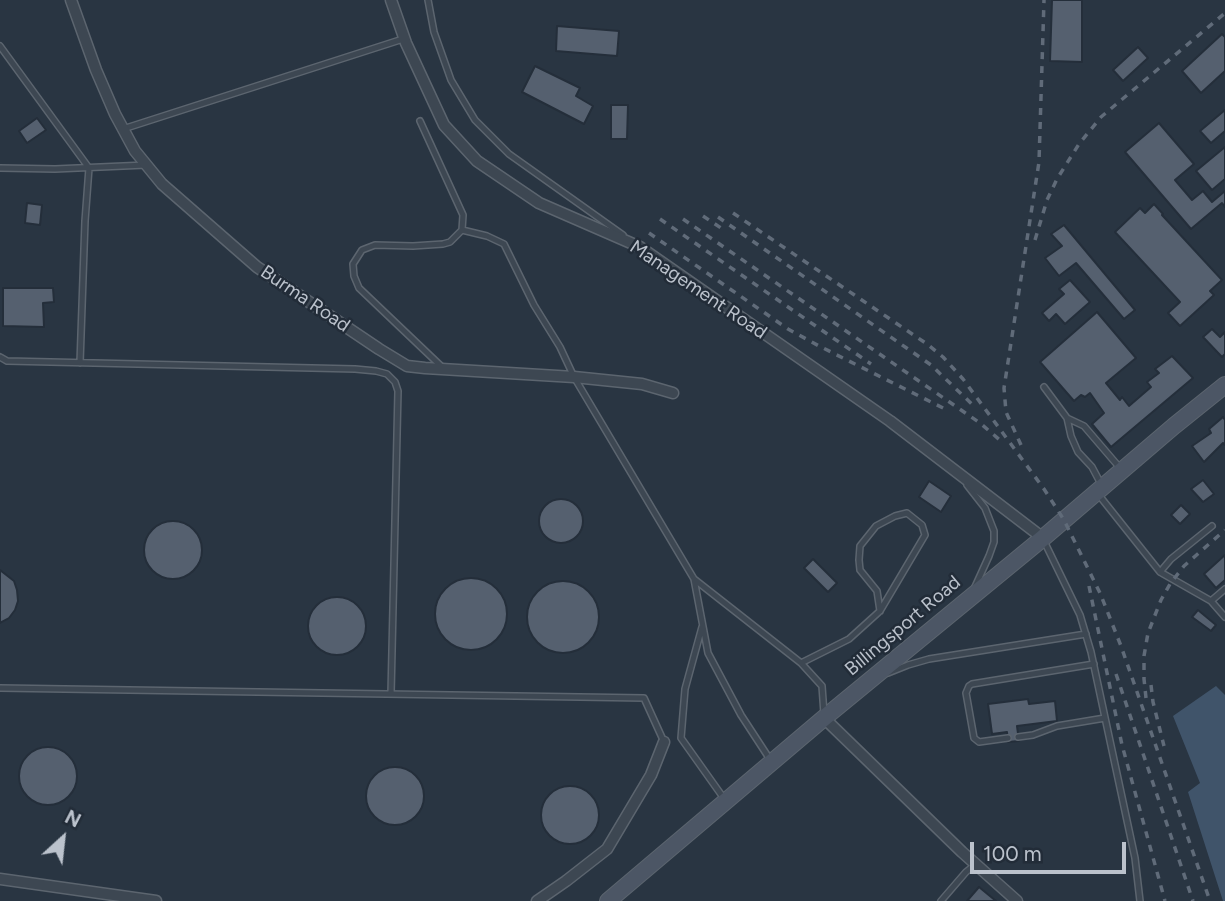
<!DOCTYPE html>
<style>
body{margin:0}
#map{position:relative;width:1225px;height:901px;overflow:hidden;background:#293542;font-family:Figtree,sans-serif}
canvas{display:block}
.north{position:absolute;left:28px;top:803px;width:70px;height:70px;-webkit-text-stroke:5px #222c38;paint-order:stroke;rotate:27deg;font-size:19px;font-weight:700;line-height:28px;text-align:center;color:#bbc2cc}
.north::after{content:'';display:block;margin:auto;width:24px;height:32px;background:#bbc2cc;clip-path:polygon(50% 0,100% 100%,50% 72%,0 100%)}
.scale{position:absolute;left:970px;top:842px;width:156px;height:32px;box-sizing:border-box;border:4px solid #bbc2cc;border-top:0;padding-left:9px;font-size:21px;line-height:24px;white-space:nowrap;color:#bbc2cc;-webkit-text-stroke:5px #222c38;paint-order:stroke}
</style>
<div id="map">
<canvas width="1225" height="901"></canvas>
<div class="north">N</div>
<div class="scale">100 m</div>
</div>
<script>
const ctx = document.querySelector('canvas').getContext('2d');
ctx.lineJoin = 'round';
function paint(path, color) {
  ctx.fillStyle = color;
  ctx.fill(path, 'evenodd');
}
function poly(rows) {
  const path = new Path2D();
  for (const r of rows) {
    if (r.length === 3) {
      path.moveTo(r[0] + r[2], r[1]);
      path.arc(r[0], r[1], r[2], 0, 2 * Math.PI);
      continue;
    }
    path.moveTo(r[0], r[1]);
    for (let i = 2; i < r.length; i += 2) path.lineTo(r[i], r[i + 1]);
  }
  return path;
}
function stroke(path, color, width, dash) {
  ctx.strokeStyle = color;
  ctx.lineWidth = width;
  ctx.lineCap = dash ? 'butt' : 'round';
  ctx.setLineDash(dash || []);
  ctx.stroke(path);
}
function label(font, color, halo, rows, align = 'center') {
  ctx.font = font + ' Figtree,sans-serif';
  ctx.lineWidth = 5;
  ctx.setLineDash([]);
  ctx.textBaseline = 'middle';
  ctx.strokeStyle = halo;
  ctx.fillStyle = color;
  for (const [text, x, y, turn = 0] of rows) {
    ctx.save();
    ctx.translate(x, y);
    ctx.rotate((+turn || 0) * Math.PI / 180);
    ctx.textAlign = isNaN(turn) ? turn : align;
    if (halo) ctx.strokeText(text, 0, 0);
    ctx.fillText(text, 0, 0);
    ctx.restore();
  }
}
paint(poly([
 [1216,686,1225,695,1225,901,1223,901,1188,792,1200,783,1173,716]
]), '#40546a');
const building = poly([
 [1052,0,1082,0,1082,62,1050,61,1052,0],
 [557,26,619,31,617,56,556,51,557,26],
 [1222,34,1225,37,1225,71,1201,93,1182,71,1222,34],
 [1138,47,1148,58,1123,81,1113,70,1138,47],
 [535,66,580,88,576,96,593,106,584,124,522,92,535,66],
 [611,105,628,105,627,139,611,139,611,105],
 [1225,110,1225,131,1211,143,1200,131,1225,110],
 [37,118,46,130,27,143,19,131,37,118],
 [1159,123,1194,164,1175,180,1192,200,1203,191,1212,202,1225,191,1225,207,1222,203,1191,229,1125,152,1159,123],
 [1225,147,1225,179,1212,190,1196,171,1225,147],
 [27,203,42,205,40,225,25,223,27,203],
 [1154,204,1163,214,1162,215,1222,280,1210,291,1214,295,1180,326,1168,313,1180,302,1115,232,1140,208,1145,213,1154,204],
 [1064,225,1135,310,1124,319,1076,263,1059,276,1045,258,1062,246,1051,234,1064,225],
 [1070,280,1090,302,1065,324,1056,314,1049,321,1042,313,1064,294,1059,289,1070,280],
 [3,288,53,288,54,302,43,303,44,327,3,326,3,288],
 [1097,312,1136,358,1106,383,1120,400,1122,397,1129,406,1151,387,1147,382,1159,373,1155,369,1172,356,1193,378,1111,447,1092,424,1104,413,1090,393,1085,397,1081,395,1074,401,1040,362,1097,312],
 [1212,329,1220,337,1225,332,1225,354,1222,357,1203,337,1212,329],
 [1223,417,1225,420,1225,445,1223,443,1204,462,1192,446,1211,433,1209,429,1223,417],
 [1203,480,1214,494,1203,502,1191,489,1203,480],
 [929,481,951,496,941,512,919,497,929,481],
 [561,521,22],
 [1181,505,1190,514,1180,524,1171,515,1181,505],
 [173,550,29],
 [1225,555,1225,580,1216,588,1204,574,1225,555],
 [813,559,837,583,828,592,804,568,813,559],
 [0,570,14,581,17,590,18,601,15,610,9,618,0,623,0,570],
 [471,614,36],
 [563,617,36],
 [337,626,29],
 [1198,610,1216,625,1211,631,1192,617,1198,610],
 [1028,699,1029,704,1055,701,1057,721,1017,726,1019,741,1008,742,1007,732,992,734,988,704,1028,699],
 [48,776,29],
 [395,796,29],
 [570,815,29],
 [979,887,996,901,967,901,979,887]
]);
paint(building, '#55606f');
stroke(building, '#242e3a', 2);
const lane = poly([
 [428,0,434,32,451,80,475,120,509,154,623,235],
 [0,46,89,168,85,221,80,363],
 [420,121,463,215,462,230,450,242,443,244,413,246,375,245,362,250,353,264,354,276,359,288,442,367],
 [123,129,403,39],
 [0,168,55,169,146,165],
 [462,230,487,236,504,244,534,305,560,347,574,377,694,579,708,653,741,715,771,761],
 [0,357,7,361,355,369,376,371,387,374,395,382,398,391,391,694],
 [1044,387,1067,418,1071,436,1078,452,1092,467,1101,484],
 [1067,418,1084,426,1120,468],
 [967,485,985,508,994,531,994,542,989,556,974,589],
 [1098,494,1160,572,1211,601,1225,617],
 [1044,541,1080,615,1091,652,1135,858,1140,901],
 [1160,572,1171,559,1212,526],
 [694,579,801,663,822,686,824,714],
 [1211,601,1225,589],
 [702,627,685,689,681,738,725,800],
 [801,663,849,639,880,611,925,535,922,525,907,513,895,516,876,526,860,546,859,560,860,570,877,591,880,611],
 [888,673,908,665,929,659,1086,634],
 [0,688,644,698,664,742],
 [1018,737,1033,735,1057,726,1105,718],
 [1008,738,979,742,974,738,966,693,969,686,972,684,1094,664],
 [941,901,966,872,976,864]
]);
const street = poly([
 [71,0,96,70,115,114,135,151,162,184,257,267,379,349,407,366,425,368,574,377,642,384,673,393],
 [391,0,406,43,444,125,477,161,539,203,640,247,890,421,1043,538],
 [824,718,962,852,1017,901],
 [0,879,156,901],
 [537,901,566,881,607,849,651,775,664,742]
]);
const secondary = poly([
 [608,901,824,718,1043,538,1174,426,1225,385]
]);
stroke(lane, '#5c656f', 8);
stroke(street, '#5c656f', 13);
stroke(secondary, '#5c656f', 18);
stroke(lane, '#3d4752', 5);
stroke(street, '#3d4752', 10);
stroke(secondary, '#4c5665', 16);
stroke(poly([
 [733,213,927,344,943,357,963,379,1044,489,1064,520,1100,593,1121,646,1210,901],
 [703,216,724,230],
 [718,217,931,365,976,408],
 [660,219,871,364],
 [683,219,980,423,1001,441],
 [649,233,788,329,819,346,949,411],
 [1035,240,1047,200,1057,179,1079,144,1101,117,1225,13],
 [1021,445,1006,412,1004,388,1039,162,1044,0],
 [1089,586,1122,745,1165,901],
 [1116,674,1193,901],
 [1151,685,1153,702,1164,746],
 [1146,698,1144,679,1144,656,1148,633,1161,600,1170,584,1184,566,1225,530]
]), '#606b79', 3.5, [7, 7]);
label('19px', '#bbc2cc', '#222c38', [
 ["Management Road",698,290,34],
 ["Burma Road",305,299,34],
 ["Billingsport Road",903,626,-40]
]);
</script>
